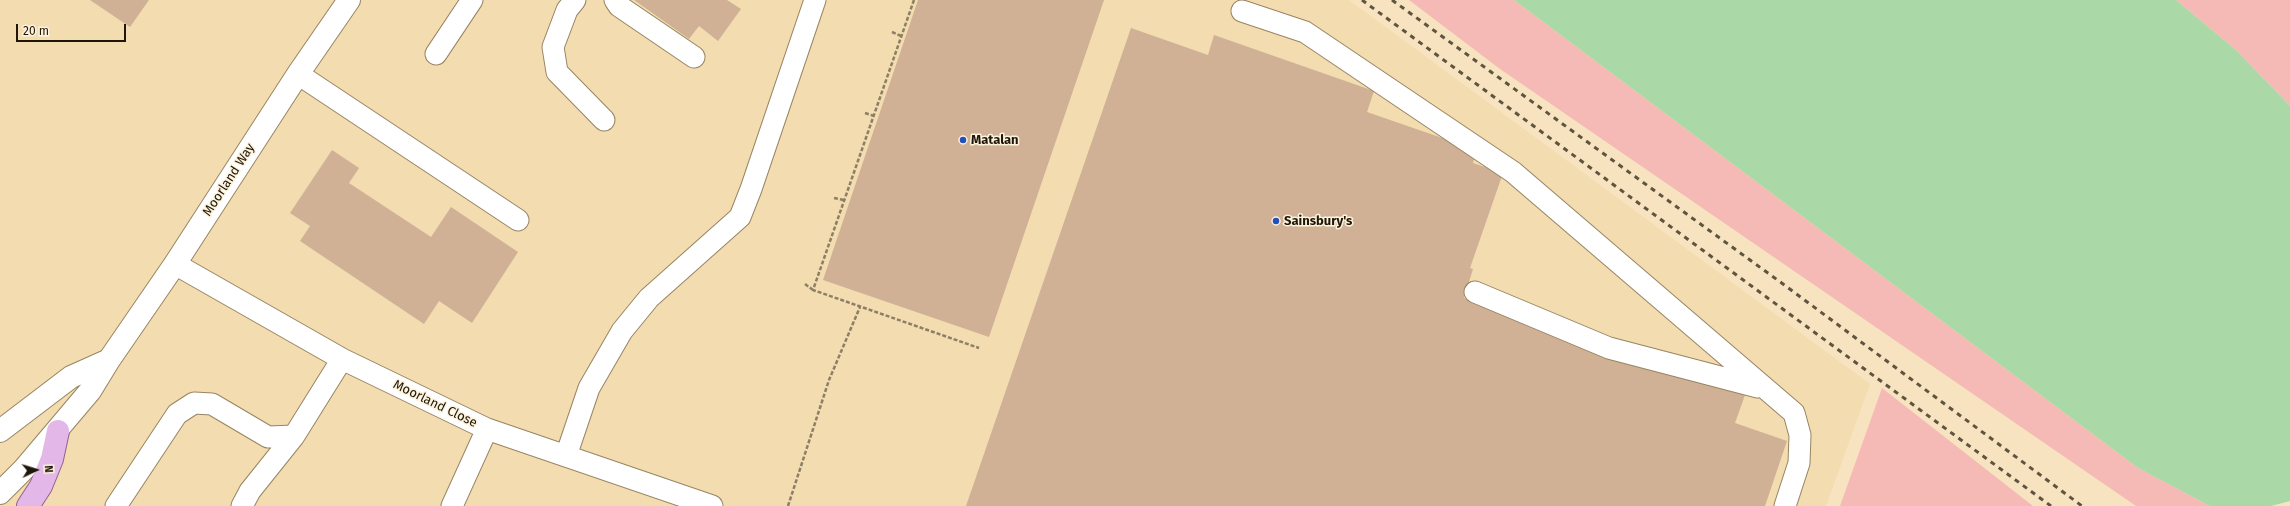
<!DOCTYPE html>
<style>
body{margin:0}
#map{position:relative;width:2290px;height:506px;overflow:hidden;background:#f7e3bf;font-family:"Fira Sans",sans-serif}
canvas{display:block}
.north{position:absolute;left:16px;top:450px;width:40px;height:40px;-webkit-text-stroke:3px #fdf2dc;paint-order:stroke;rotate:86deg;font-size:11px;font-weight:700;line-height:16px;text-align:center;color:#1e1709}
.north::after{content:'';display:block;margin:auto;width:14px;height:18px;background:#1e1709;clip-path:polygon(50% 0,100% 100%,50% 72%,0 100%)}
.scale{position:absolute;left:16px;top:24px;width:110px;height:18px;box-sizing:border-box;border:2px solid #1e1709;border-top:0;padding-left:5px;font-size:12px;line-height:14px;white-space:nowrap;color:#1e1709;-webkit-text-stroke:3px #fdf2dc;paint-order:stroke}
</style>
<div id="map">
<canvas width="2290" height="506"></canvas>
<div class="north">N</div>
<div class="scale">20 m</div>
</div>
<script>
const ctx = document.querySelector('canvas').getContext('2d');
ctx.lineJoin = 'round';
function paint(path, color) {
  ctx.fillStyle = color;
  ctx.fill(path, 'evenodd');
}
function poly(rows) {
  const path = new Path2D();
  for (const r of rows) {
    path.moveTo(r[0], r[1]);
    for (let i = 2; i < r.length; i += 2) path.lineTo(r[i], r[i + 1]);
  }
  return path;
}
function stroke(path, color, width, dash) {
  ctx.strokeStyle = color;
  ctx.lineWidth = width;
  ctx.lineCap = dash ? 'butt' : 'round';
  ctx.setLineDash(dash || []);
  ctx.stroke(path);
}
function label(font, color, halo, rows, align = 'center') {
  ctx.font = font + ' "Fira Sans",sans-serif';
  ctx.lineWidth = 3;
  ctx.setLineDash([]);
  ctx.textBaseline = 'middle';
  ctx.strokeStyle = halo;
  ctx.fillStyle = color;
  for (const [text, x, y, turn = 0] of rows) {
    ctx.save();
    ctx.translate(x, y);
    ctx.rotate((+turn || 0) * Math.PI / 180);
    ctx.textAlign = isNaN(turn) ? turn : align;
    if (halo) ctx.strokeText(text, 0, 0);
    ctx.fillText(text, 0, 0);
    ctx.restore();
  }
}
paint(poly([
 [0,0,1349,0,1870,384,1826,506,0,506]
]), '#f3dcb0');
paint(poly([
 [1409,0,1514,0,2138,468,2210,506,2136,506,1500,69],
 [2176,0,2290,0,2290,106,2236,50],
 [1882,388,2033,506,1840,506]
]), '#f6bab6');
paint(poly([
 [1514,0,2176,0,2236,50,2290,106,2290,501,2271,506,2210,506,2138,468]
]), '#aad8a7');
paint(poly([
 [90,0,149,0,130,27],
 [634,0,727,0,741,9,718,41,699,26,689,39],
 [918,0,1104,0,989,337,823,280],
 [1131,28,1208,55,1214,35,1374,91,1367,112,1477,150,1473,163,1503,173,1470,268,1473,269,1464,298,1745,395,1735,423,1787,441,1765,506,966,506],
 [332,150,359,168,349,183,431,237,451,207,518,252,472,323,439,301,424,324,300,241,310,226,290,213]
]), '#d0b195');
const lane = poly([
 [575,0,567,10,553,47,557,72,604,120],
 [615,0,619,6,694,57],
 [1242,11,1305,32,1513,172,1794,413,1800,435,1799,463,1785,506],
 [436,54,472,0],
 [298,74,518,220],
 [175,264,342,359,487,429,712,506],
 [1475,292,1609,348,1758,387],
 [566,456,589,388,622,331,649,298,740,217,751,189,815,0],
 [116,506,177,414,194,403,212,404,268,437,294,436],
 [242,506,250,491,294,436,342,359],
 [452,506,487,429]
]);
const street = poly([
 [0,431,71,377,109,360],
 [0,493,24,469,90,391,109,360,175,264,298,74,349,0]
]);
const primary = poly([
 [28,506,41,486,52,459,58,431]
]);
stroke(lane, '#978563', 23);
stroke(street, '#978563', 24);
stroke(primary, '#926190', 24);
stroke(poly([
 [914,0,813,290,979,348],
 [892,32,901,36],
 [865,113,874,116],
 [834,198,844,200],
 [805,284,813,290],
 [788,506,829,380,860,307]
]), '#8c7f66', 2.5, [4, 2]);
stroke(lane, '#fff', 21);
stroke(street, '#fff', 22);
stroke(primary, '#e3b8e8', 22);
stroke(poly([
 [1362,0,2051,506],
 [1392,0,1783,284,2082,506]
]), '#5f5440', 3, [5, 5]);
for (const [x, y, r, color] of [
 [963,140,4,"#1f50bd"],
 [1276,221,4,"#1f50bd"]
]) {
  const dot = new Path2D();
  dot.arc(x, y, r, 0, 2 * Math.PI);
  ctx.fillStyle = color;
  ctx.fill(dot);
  stroke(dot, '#fdf2dc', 1.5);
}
label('bold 13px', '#1e1709', '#fdf2dc', [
 ["Matalan",971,140],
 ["Sainsbury's",1284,221]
], 'left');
label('13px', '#1e1709', '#fdf2dc', [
 ["Moorland Way",229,180,-57],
 ["Moorland Close",435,404,26]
]);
</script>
